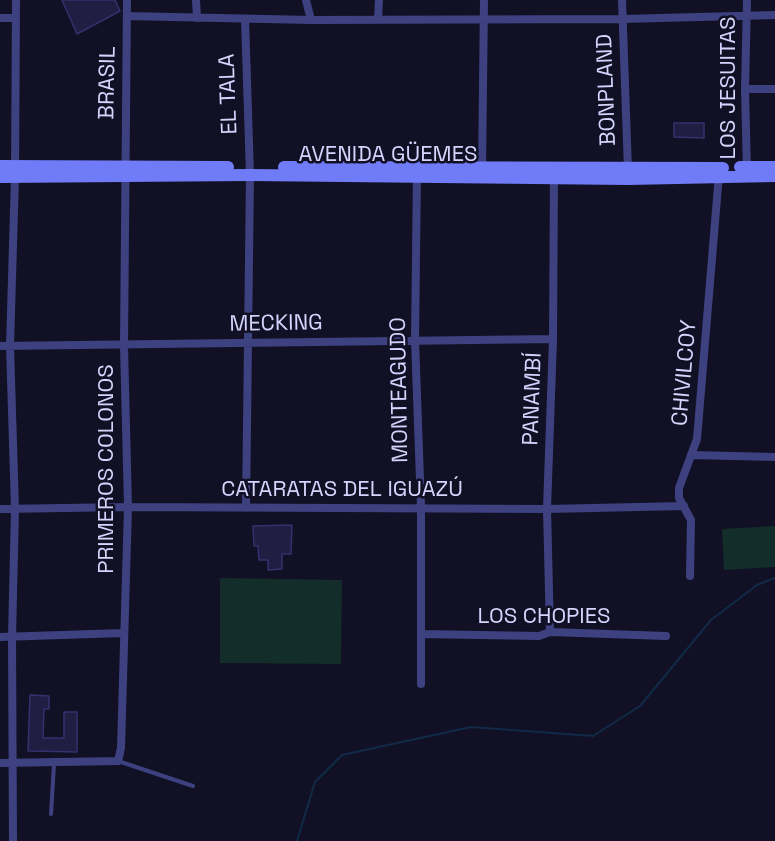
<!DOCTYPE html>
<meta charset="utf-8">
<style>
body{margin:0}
canvas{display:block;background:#111024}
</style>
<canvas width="775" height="841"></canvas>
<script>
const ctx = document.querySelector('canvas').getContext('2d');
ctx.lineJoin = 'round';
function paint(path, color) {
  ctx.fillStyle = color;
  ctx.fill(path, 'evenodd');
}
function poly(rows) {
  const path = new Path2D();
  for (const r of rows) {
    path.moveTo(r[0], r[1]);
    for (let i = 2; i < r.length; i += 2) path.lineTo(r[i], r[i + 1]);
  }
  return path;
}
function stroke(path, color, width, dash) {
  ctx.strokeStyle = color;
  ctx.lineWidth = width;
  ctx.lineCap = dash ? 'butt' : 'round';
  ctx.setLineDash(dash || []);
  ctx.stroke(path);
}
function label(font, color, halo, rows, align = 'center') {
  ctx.font = font + ' "Space Grotesk",sans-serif';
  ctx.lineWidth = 5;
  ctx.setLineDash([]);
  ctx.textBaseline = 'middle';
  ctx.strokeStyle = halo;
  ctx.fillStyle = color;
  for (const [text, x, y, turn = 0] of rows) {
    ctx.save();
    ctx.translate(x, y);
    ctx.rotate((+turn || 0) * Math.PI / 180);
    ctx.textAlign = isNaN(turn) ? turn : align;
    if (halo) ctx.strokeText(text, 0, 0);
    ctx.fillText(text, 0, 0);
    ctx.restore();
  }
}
paint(poly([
 [775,526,775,567,724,570,722,529],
 [220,578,342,580,341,664,220,663]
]), '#132d2a');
stroke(poly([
 [297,841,315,782,342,755,471,727,593,736,640,706,711,620,757,585,775,578]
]), '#102a47', 2);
const building = poly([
 [62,0,115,0,120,11,77,34,62,0],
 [674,123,704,123,704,138,674,137,674,123],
 [292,525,291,554,282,554,282,569,268,570,268,560,259,560,258,546,254,546,253,526,292,525],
 [30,695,49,696,49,709,44,709,43,738,64,738,64,712,77,712,77,752,28,751,30,695]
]);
paint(building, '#211d43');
stroke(building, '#36306e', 1.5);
stroke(poly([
 [118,761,193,786],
 [51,814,54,764]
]), '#3d4180', 4);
stroke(poly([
 [196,0,197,18],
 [306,0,311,20],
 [622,0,628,170],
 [127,16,311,20,622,19,775,15],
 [0,18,15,18],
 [245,19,250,175,246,508],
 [378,20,379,0],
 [745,89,775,89],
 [482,171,484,0],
 [417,172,415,340,421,507,421,684],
 [747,172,745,89,747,0],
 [0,346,553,339],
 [691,455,775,457],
 [0,509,128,507,547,509,684,506],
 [690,576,691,520,679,498,679,488,697,439,719,174],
 [550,632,547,509,553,339,554,174],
 [421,634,539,636,550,632,666,636],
 [0,637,124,633],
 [0,763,118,761,121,748,128,507,124,345,127,0],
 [13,841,12,637,15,509,10,346,15,177,16,0]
]), '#3d4180', 8);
stroke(poly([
 [0,166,228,167],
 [284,167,723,168],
 [740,167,775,167],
 [0,177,250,175,628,179,775,176]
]), '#707bf8', 12);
label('22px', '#d5d4fd', '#111024', [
 ["BRASIL",108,83,-89],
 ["LOS JESUITAS",729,88,-90],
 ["BONPLAND",607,90,-92],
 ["EL TALA",229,94,-92],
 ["AVENIDA GÜEMES",388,155],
 ["MECKING",276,324,-1],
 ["CHIVILCOY",685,373,-85],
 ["MONTEAGUDO",400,390,-91],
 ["PANAMBÍ",533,399,-88],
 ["PRIMEROS COLONOS",107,469,-90],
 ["CATARATAS DEL IGUAZÚ",342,490],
 ["LOS CHOPIES",544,617]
]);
</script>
